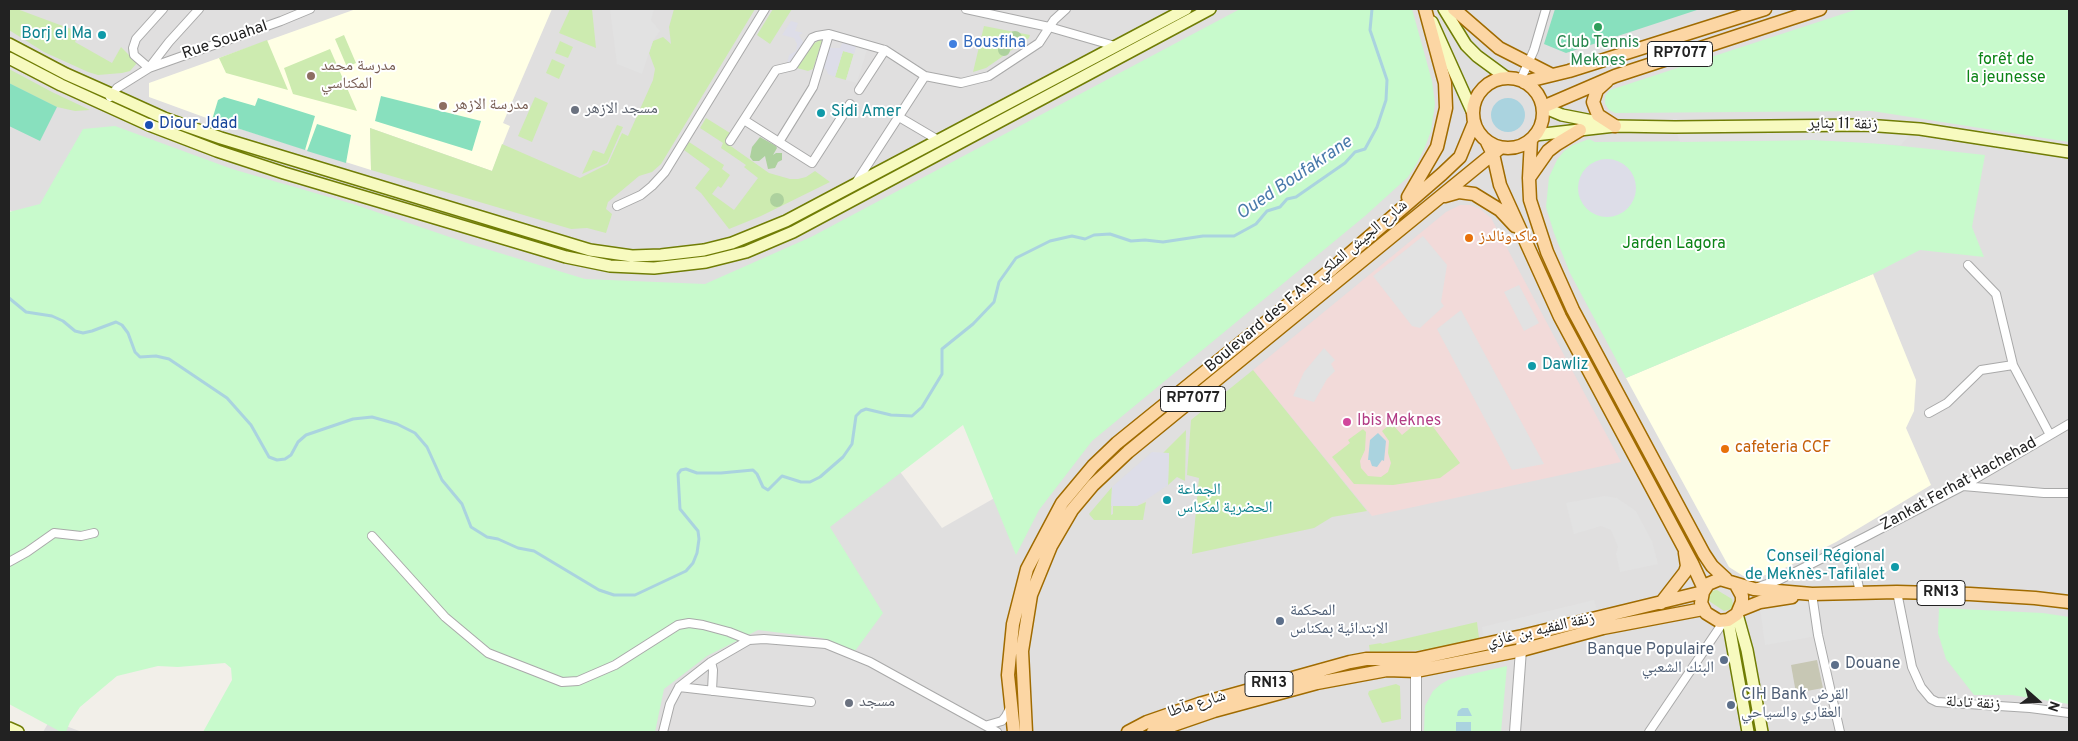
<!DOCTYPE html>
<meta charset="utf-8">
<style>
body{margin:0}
#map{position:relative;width:2078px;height:741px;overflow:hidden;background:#f2efe9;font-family:Overpass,sans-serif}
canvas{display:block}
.frame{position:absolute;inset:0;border:10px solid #222;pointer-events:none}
.north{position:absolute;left:2013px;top:676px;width:50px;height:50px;-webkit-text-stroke:4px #fff;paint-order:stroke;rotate:109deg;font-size:14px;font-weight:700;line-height:20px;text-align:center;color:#222}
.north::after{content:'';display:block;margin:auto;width:18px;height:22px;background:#222;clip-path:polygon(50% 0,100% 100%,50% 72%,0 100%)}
</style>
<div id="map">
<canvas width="2078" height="741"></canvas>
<div class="frame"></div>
<div class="north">N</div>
</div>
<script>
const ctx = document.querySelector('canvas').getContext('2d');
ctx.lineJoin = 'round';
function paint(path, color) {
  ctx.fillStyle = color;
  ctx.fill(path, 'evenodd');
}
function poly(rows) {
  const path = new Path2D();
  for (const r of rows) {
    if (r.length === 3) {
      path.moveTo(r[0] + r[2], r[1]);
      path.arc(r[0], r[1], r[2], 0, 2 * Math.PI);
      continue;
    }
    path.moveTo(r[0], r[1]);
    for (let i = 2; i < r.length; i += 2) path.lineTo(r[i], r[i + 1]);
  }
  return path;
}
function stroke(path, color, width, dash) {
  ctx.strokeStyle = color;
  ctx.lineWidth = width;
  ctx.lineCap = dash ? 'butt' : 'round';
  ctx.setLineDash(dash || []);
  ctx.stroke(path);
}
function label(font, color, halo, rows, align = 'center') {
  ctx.font = font + ' Overpass,"Noto Naskh Arabic",sans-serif';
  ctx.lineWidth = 4;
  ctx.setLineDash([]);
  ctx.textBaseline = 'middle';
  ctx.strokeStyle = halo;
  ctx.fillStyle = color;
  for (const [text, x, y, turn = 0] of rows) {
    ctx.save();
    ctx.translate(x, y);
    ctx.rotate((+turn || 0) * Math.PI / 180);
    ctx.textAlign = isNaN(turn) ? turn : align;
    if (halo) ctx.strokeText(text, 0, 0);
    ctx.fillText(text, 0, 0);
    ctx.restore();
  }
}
paint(poly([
 [9,9,1250,9,730,280,655,293,44,210,24,216,9,210],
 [1408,9,2069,9,2069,732,647,732,660,677,820,523,892,461,942,528,1005,492],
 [50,720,82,732,43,732]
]), '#e0dfdf');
paint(poly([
 [1460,205,1470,205,1480,209,1491,218,1621,462,1372,516,1253,370,1446,212]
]), '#f2dad9');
paint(poly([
 [356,9,552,9,503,123,510,126,492,171,370,128,371,170,212,120,149,97,149,83],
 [1873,274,1916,380,1914,411,1906,428,1931,485,1836,542,1775,573,1748,579,1729,567,1626,378]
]), '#ffffe5');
paint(poly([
 [1817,660,1823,688,1796,693,1791,665]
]), '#c7c7b4');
paint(poly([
 [9,9,17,9,79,32,75,42,112,63,121,47,137,63,130,71,122,73,98,75,88,72,44,52,9,30],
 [570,9,592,9,596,48,559,33],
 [674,9,755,9,661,164,652,172,639,176,608,202,606,209,612,214,606,233,587,228,571,229,371,170,370,128,492,171,502,144,580,178,608,164,622,133,628,136,653,80,655,69,649,53,653,41,663,37,671,44,669,27],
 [773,9,792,9,770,44,757,35],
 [984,26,1030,35,1029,38,986,68,973,72],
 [344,35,356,63,347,67,335,39],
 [823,38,813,69,808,71,797,68,813,44],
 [267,40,288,90,226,73,219,58],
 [560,41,573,47,568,58,555,53],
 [330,49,357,111,293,94,284,68],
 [843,51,854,54,846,80,835,77],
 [552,59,565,65,559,79,546,73],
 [9,69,52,92,90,110,75,111,57,107,9,83],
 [535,97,548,103,532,142,518,136],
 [706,118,730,133,725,142,769,173,790,179,798,179,806,177,815,171,830,182,761,216,729,229,701,193,695,188,710,169,684,150,689,142,724,165,722,169,730,175,721,188,718,186,712,194,734,210,758,178,744,167,746,165,721,148,723,143,700,128],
 [617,125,623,127,607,163,582,174,593,150,604,154],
 [1253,370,1367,511,1332,517,1314,528,1192,554,1199,478,1187,475,1191,420],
 [1425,416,1460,463,1440,478,1393,485,1354,484,1332,457,1350,443,1348,440,1363,429,1366,432,1365,450,1360,461,1361,468,1368,476,1381,477,1388,472,1391,463,1388,453,1389,441,1382,431,1388,426,1390,427,1393,425,1402,435],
 [1186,430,1185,481,1177,477,1168,485,1169,454,1163,453],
 [1112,487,1111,515,1113,514,1113,506,1137,506,1146,502,1143,520,1094,520,1089,514],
 [1717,590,1732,599,1733,606,1731,609,1724,611,1709,601,1708,597,1710,591],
 [1477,622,1479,638,1429,650,1370,652,1369,645,1381,643,1382,644],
 [1396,684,1400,686,1401,719,1382,723,1368,694,1369,691]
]), '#cdebb0');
paint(poly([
 [1015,38,7],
 [1004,50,6],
 [760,137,776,146,777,148,773,155,776,153,782,153,782,160,778,162,775,168,768,169,765,156,759,161,753,161,750,157,752,147],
 [777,200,7]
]), '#add19e');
paint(poly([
 [1240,9,1412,9,1432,81,1435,104,1431,131,1425,147,1417,163,1408,177,1365,216,1092,441,1039,510,1016,555,963,425,830,527,883,613,855,651,822,638,758,630,707,656,664,689,655,732,203,732,232,680,231,668,225,663,178,667,158,666,117,676,80,707,70,722,66,732,61,732,9,704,9,212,40,204,83,129,115,126,232,169,353,204,470,244,585,279,705,284,811,237],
 [1858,9,2069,9,2069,142,1872,111,1615,113,1609,110,1605,104,1605,96,1610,90],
 [1589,139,1595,142,1814,140,1865,142,1985,155,1972,227,1984,257,1920,250,1873,274,1626,378,1570,273,1554,233,1546,207,1549,177,1557,160,1564,151,1573,145],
 [1939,608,2043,613,2069,617,2069,704,2012,695,1974,695,1946,659,1938,633],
 [1507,666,1501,732,1424,732,1425,706,1433,691,1441,684,1450,679]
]), '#c8facc');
paint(poly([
 [1555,9,1700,9,1566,53,1544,44],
 [9,83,57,107,40,141,9,126],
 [381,96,481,121,472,151,375,121],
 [224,97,255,106,258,98,315,116,305,150,212,120,218,100],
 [317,124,351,135,346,163,307,151]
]), '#88e0be');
paint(poly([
 [610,9,654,9,651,20,660,31,653,41,642,74,617,64],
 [856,46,867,50,857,83,846,80],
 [1866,130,1911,134,1901,145,1814,140,1680,142,1676,132],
 [1423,236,1447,265,1441,302,1444,306,1420,328,1412,326,1373,276],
 [1519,285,1539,323,1524,331,1504,292],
 [1461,310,1544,464,1512,470,1437,329],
 [1324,348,1335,360,1331,364,1335,371,1327,379,1314,402,1293,396,1304,372],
 [1604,496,1617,498,1636,511,1652,541,1658,564,1620,572,1616,554,1618,547,1611,530,1601,526,1574,534,1566,503],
 [1594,600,1598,613,1484,640,1482,627],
 [1809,601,1817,636,1765,645,1760,608]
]), '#e2e2e2');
paint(poly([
 [791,21,798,23,795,31,803,33,799,35,803,42,806,41,791,63,787,64,789,55,796,51,797,44,794,38,782,35],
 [843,42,856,46,854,54,843,51,835,77,828,74,826,69,823,68,829,48,840,48],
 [1607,188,29],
 [1152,452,1169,453,1168,485,1137,506,1111,506,1112,487]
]), '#dddde8');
paint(poly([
 [1508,115,17],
 [1378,433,1386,441,1384,461,1382,460,1377,467,1372,466,1370,460,1368,460,1370,440],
 [1462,708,1468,708,1472,716,1457,716,1458,711],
 [1456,722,1471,722,1471,732,1456,732]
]), '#aad3df');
stroke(poly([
 [9,298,26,312,52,316,63,321,75,331,83,333,92,331,116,322,122,325,128,333,135,352,140,357,156,356,169,359,227,398,251,425,269,457,277,460,285,459,291,455,298,442,306,435,353,419,372,417,397,424,415,433,427,447,442,480,462,504,471,527,487,537,498,539,518,548,534,551,599,590,614,595,635,595,686,571,693,563,697,553,699,539,698,531,680,509,678,474,681,470,686,469,697,473,721,473,753,470,757,474,763,487,768,490,782,476,801,482,810,482,820,477,843,457,852,444,856,416,861,411,866,409,891,415,912,416,922,407,942,374,942,349,973,324,994,302,999,282,1016,258,1050,241,1072,236,1085,239,1094,235,1110,234,1131,241,1145,240,1163,242,1203,236,1234,236,1256,224,1267,211,1280,207,1287,199,1296,197,1345,163,1355,152,1365,149,1377,127,1386,100,1387,80,1370,30,1372,9]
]), '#aad3df', 3);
const minor = poly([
 [163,9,136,39,133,48,134,55,149,68,169,42,199,9],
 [966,9,1049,27,1115,46],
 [1520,81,1534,50,1546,9],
 [859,90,885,50],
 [110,97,117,88,149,68,281,21,310,9],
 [899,117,938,140],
 [744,120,812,163,850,104],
 [730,141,776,70,793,66,812,38,817,36,829,34,885,50,925,76,961,83,989,76,1039,43,1054,20,1066,9],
 [779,142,813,87,829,34],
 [857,181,925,76],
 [617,206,641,195,652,186,665,172,765,9],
 [1968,265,1996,294,2013,365,2050,435],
 [1929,413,1947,403,1981,370,2013,365],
 [1963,486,2044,493,2069,493],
 [372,536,445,617,488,653,562,682,578,681,615,665,678,625,689,623,703,625,729,632,749,640],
 [1849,545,1860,592],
 [9,562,27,552,54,533,81,536,94,533],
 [1758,587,1779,580,1865,537,1963,486,2069,424],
 [1897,592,1912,667,1921,687,1931,699,1937,702,2030,708,2069,713],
 [1812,594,1818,635,1840,732],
 [711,662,713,670,712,691],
 [679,687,811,702],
 [988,725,1002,721,1006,716,1010,708],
 [663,732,670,704,679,687,711,662,749,640,764,639,826,644,870,662,997,732],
 [1649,732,1724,621]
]);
const tertiary = poly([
 [1416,665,1416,732],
 [1515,732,1522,636]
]);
const secondary = poly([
 [1444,9,1466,45,1477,56,1507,78],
 [1432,22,1472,111],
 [9,44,66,74,111,94,164,118,221,138,590,250,632,256,661,255,704,250,732,243,786,221,1186,9],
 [9,58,61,85,149,125,217,151,284,173,566,257,610,266,654,268,706,262,746,252,793,232,1210,9],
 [1543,107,1562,115,1608,124],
 [1535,135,1615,126,1675,127,1865,125,1920,129,2069,152],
 [1737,614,1747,650,1762,732],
 [1728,620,1748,732],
 [9,728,18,732]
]);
const primary = poly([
 [1454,9,1499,48,1552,75],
 [1508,113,35],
 [1607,81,1597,90,1593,102,1598,115,1615,126],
 [1524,82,1569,71,1765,9],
 [1543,107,1615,76,1820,9],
 [1531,140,1529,178,1530,200,1547,252,1573,310,1704,554,1712,566,1726,579],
 [1487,142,1493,154,1500,185,1560,317,1692,563,1704,589],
 [1529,178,1548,151,1557,144,1580,130],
 [1445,196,1459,192,1474,194,1500,210,1515,226],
 [1408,197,1437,147,1446,108,1445,83,1425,9],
 [1736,585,1742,596,1742,602,1737,614,1728,620,1719,621,1706,613,1701,603,1703,592,1708,584,1720,579,1754,589,1812,594,1897,592,1970,594,2035,598,2069,602],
 [1661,603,1685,572,1687,566,1685,553],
 [1740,610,1760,602,1792,597],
 [1014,732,1008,675,1013,624,1027,569,1062,503,1093,466,1117,443,1332,269,1442,174,1460,157,1474,123],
 [1026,732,1022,651,1031,595,1051,546,1072,510,1093,485,1128,452,1500,148],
 [1128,732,1147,722,1199,704,1350,662,1366,659,1416,659,1522,636,1703,592],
 [1153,732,1214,711,1317,683,1387,670,1416,671,1522,650,1603,628,1703,609]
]);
stroke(minor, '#a9a9a9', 10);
stroke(tertiary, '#a9a9a9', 12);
stroke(secondary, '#707d05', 14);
stroke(primary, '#a06b00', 15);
stroke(minor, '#fff', 8);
stroke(tertiary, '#fff', 10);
stroke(secondary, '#f7fabf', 11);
stroke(primary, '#fcd6a4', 12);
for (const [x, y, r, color] of [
 [1598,27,5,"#2e9e5b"],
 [102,35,5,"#0f9aa8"],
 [953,44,5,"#3f7fe0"],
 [311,76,5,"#8d6e63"],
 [443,106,5,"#8d6e63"],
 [575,110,5,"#6b7280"],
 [821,113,5,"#0f9aa8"],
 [149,125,5,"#1a4fb4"],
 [1469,238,5,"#e8710a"],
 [1532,366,5,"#0f9aa8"],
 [1347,422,5,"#d1479c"],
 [1725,449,5,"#e8710a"],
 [1167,500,5,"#0f9aa8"],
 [1895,567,5,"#0f9aa8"],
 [1280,621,5,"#5c6f8a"],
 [1724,660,5,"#5c6f8a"],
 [1835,665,5,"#5c6f8a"],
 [849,703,5,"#6b7280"],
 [1731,705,5,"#5c6f8a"]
]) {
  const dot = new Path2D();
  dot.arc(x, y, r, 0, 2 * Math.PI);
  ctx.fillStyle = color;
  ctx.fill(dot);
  stroke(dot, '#fff', 2);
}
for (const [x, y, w] of [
 [1680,54,65],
 [1193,399,65],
 [1941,593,48],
 [1269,684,48]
]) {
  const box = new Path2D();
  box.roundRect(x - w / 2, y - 12.5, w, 25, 4);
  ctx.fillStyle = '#fff';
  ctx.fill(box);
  stroke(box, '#222', 1);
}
label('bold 15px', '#222', null, [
 ["RP7077",1680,54],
 ["RP7077",1193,399],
 ["RN13",1941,593],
 ["RN13",1269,684]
]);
label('16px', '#0d838f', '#fff', [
 ["Borj el Ma",92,35,"right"],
 ["Sidi Amer",831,113],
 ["Dawliz",1542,366],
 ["الجماعة",1177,491],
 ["الحضرية لمكناس",1177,509],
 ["Conseil Régional",1885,558,"right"],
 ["de Meknès-Tafilalet",1885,576,"right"]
], 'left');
label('16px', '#222', '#fff', [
 ["Rue Souahal",225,41,-19],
 ["زنقة 11 يناير",1843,125,1],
 ["Boulevard des F.A.R شارع الجيش الملكي",1307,287,-40],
 ["Zankat Ferhat Hachehad",1959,485,-29],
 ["زنقة الفقيه بن غازي",1541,631,-13],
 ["زنقة تادلة",1973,704,3],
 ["شارع مآطا",1197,705,-17]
]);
label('16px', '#366cbe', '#fff', [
 ["Bousfiha",963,44]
], 'left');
label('16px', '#27864d', '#fff', [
 ["Club Tennis",1598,44],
 ["Meknes",1598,62]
]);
label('16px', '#0c8416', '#fff', [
 ["forêt de",2006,61],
 ["la jeunesse",2006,79],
 ["Jarden Lagora",1674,245]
]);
label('16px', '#785e54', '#fff', [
 ["مدرسة محمد",321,67],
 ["المكناسي",321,85],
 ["مدرسة الازهر",453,106]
], 'left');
label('16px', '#5b616d', '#fff', [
 ["مسجد الازهر",585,110],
 ["مسجد",859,703]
], 'left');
label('16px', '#164399', '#fff', [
 ["Diour Jdad",159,125]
], 'left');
label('16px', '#c56008', '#fff', [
 ["ماكدونالدز",1479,238],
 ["cafeteria CCF",1735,449]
], 'left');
label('16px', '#b23c85', '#fff', [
 ["Ibis Meknes",1357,422]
], 'left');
label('16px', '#4e5e75', '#fff', [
 ["المحكمة",1290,612],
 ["الابتدائية بمكناس",1290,630],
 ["Banque Populaire",1714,651,"right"],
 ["البنك الشعبي",1714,669,"right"],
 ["Douane",1845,665],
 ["CIH Bank القرض",1741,696],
 ["العقاري والسياحي",1741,714]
], 'left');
label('italic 18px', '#4a7aab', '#fff', [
 ["Oued Boufakrane",1295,179,-34]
]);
</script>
